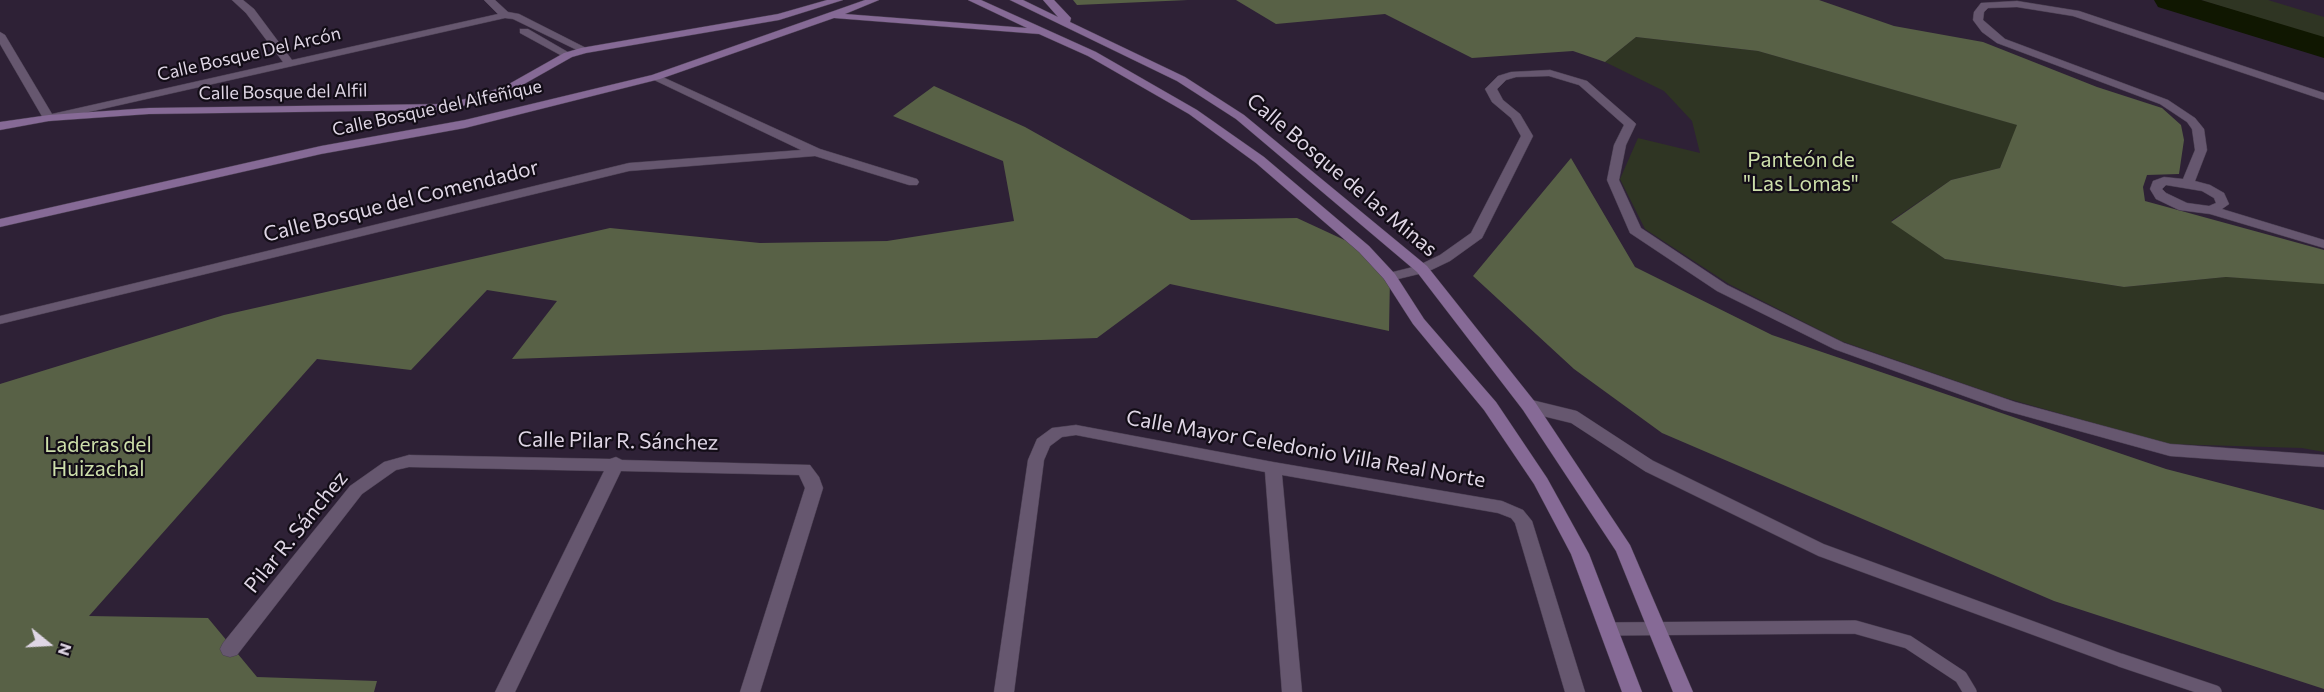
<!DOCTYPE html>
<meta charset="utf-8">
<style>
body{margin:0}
#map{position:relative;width:2324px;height:692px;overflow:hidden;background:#2e2136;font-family:Commissioner,sans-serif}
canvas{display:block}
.north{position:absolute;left:18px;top:614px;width:60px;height:60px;-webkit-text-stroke:4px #130d17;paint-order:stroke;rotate:108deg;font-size:16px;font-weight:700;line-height:24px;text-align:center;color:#dfd6e5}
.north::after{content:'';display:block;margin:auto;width:21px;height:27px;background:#dfd6e5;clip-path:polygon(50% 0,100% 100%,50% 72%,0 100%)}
</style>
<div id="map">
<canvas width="2324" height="692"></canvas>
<div class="north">N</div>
</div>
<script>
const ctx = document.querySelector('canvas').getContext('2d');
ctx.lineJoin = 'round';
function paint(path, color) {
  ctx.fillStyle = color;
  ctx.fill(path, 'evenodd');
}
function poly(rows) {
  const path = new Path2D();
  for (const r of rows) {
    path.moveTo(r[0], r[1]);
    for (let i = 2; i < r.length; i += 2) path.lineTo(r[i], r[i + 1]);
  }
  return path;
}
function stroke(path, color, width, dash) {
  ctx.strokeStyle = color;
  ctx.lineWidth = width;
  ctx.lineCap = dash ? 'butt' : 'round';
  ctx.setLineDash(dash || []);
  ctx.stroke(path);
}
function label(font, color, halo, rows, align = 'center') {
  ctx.font = font + ' Commissioner,sans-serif';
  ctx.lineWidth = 4.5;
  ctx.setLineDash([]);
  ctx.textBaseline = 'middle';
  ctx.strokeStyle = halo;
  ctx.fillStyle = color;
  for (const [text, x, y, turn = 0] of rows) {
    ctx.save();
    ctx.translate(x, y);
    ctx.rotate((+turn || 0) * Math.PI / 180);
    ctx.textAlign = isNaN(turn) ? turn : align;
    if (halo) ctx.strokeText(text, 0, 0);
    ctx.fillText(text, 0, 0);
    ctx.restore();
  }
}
paint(poly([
 [2201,0,2268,0,2324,17,2324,39],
 [1636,37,1758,51,2018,125,2000,168,1951,180,1891,221,1945,259,2124,287,2226,277,2324,283,2324,452,2302,448,2167,444,2002,397,1841,341,1729,284,1645,229,1620,179,1638,138,1700,153,1692,121,1664,91,1605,62]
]), '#2f3523');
paint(poly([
 [1073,0,1188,0,1077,5],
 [1236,0,1819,0,1894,26,1983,42,2097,87,2162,108,2181,125,2184,140,2179,174,2147,175,2143,187,2145,201,2324,250,2324,284,2226,277,2124,287,1945,259,1891,222,1951,180,2000,168,2017,125,1758,51,1636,37,1605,62,1573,51,1472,58,1385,14,1276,24],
 [934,86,1025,127,1191,220,1297,218,1364,249,1390,277,1389,331,1170,284,1097,338,512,359,557,301,487,290,411,370,317,359,89,616,208,618,257,677,377,681,374,692,0,692,0,384,224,315,610,228,760,243,887,241,1014,221,1003,161,893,116],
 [1571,158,1635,267,1772,335,2166,469,2324,510,2324,689,2054,601,1662,433,1574,369,1473,276]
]), '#586146');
paint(poly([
 [2154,0,2201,0,2324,37,2324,58,2158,7,2154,0]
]), '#101701');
const lane = poly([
 [1529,406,1574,417,1649,466,1821,550,2120,660,2215,692],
 [1609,629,1855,627,1908,642,1961,677,1970,692]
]);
const street = poly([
 [232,0,243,0,254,9,292,60,498,14,484,0,495,0,508,12,519,14,590,50,581,52,513,19,505,18,49,121,43,118,0,44,0,32,5,35,52,114,283,62,246,13,232,0],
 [2017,1,2079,11,2324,93,2324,100,2073,16,2017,7,1988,8,1984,12,1983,20,2005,39,2168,100,2195,118,2204,129,2207,150,2195,181,2210,185,2224,193,2229,204,2222,209,2324,240,2324,248,2210,214,2179,210,2156,199,2150,189,2153,181,2164,177,2183,179,2195,150,2192,129,2187,122,2160,104,1997,43,1982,32,1973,20,1974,12,1981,3,2017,1],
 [2166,185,2202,191,2214,198,2216,203,2209,206,2187,203,2166,193,2162,189,2166,185],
 [520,29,528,29,573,55,564,57,520,33,520,29],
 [1550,70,1587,81,1634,122,1636,124,1626,145,1619,180,1641,228,1727,285,1844,343,2015,402,2170,444,2324,455,2324,467,2170,456,2003,410,1834,349,1717,291,1630,233,1607,180,1614,145,1624,125,1579,85,1549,76,1516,77,1506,80,1497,89,1503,100,1520,114,1533,136,1482,238,1450,261,1427,272,1390,281,1385,280,1383,277,1385,274,1417,266,1440,255,1471,233,1521,136,1511,118,1492,102,1485,89,1498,76,1511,72,1550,70],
 [656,74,820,149,917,179,919,182,917,185,909,185,815,156,629,171,0,324,0,316,629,163,801,150,652,79,650,77,656,74],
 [1076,425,1273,462,1502,501,1523,510,1532,521,1585,692,1565,692,1515,523,1511,518,1498,513,1282,475,1302,692,1282,692,1265,472,1076,435,1062,437,1050,446,1044,460,1014,692,994,692,1028,460,1037,439,1052,428,1076,425],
 [409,455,610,459,616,457,622,460,810,465,819,477,823,488,760,692,740,692,805,488,799,475,621,471,515,692,495,692,604,471,409,467,396,470,362,494,237,655,230,657,223,655,220,649,223,643,350,486,384,462,409,455]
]);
const secondary = poly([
 [827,0,843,0,779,20,586,53,572,57,517,88,485,101,443,110,149,114,49,121,0,130,0,122,49,115,149,108,443,104,478,96,509,84,564,53,581,48,778,14,827,0],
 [865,0,879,0,845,14,1027,28,968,0,981,0,1096,52,1197,110,1264,157,1369,246,1395,274,1424,319,1496,402,1547,478,1589,554,1642,692,1622,692,1571,554,1534,484,1484,410,1413,324,1384,279,1359,252,1256,163,1189,114,1088,56,1039,34,834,18,660,79,465,128,321,154,0,227,0,219,321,146,465,120,652,75,865,0],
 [1010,0,1023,0,1058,17,1043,0,1054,0,1071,18,1070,22,1185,77,1244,115,1427,266,1535,402,1630,545,1693,692,1673,692,1616,551,1523,410,1417,272,1236,119,1177,81,1010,0]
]);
stroke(lane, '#4a3f51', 14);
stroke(street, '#4a3f51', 1);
stroke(secondary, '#4a3f51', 1);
stroke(lane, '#66576f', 13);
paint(street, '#66576f');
paint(secondary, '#866a96');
label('18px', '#dfd6e5', '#130d17', [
 ["Calle Bosque Del Arcón",249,54,-13],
 ["Calle Bosque del Alfil",283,92,-1],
 ["Calle Bosque del Alfeñique",437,108,-12]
]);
label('21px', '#cddfaa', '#130d17', [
 ["Panteón de",1801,160],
 ["\"Las Lomas\"",1801,184],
 ["Laderas del",98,445],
 ["Huizachal",98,469]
]);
label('21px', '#dfd6e5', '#130d17', [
 ["Calle Bosque de las Minas",1342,175,40],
 ["Calle Bosque del Comendador",401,201,-14],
 ["Calle Pilar R. Sánchez",618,441,1],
 ["Calle Mayor Celedonio Villa Real Norte",1306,449,10],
 ["Pilar R. Sánchez",296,532,-51]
]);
</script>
